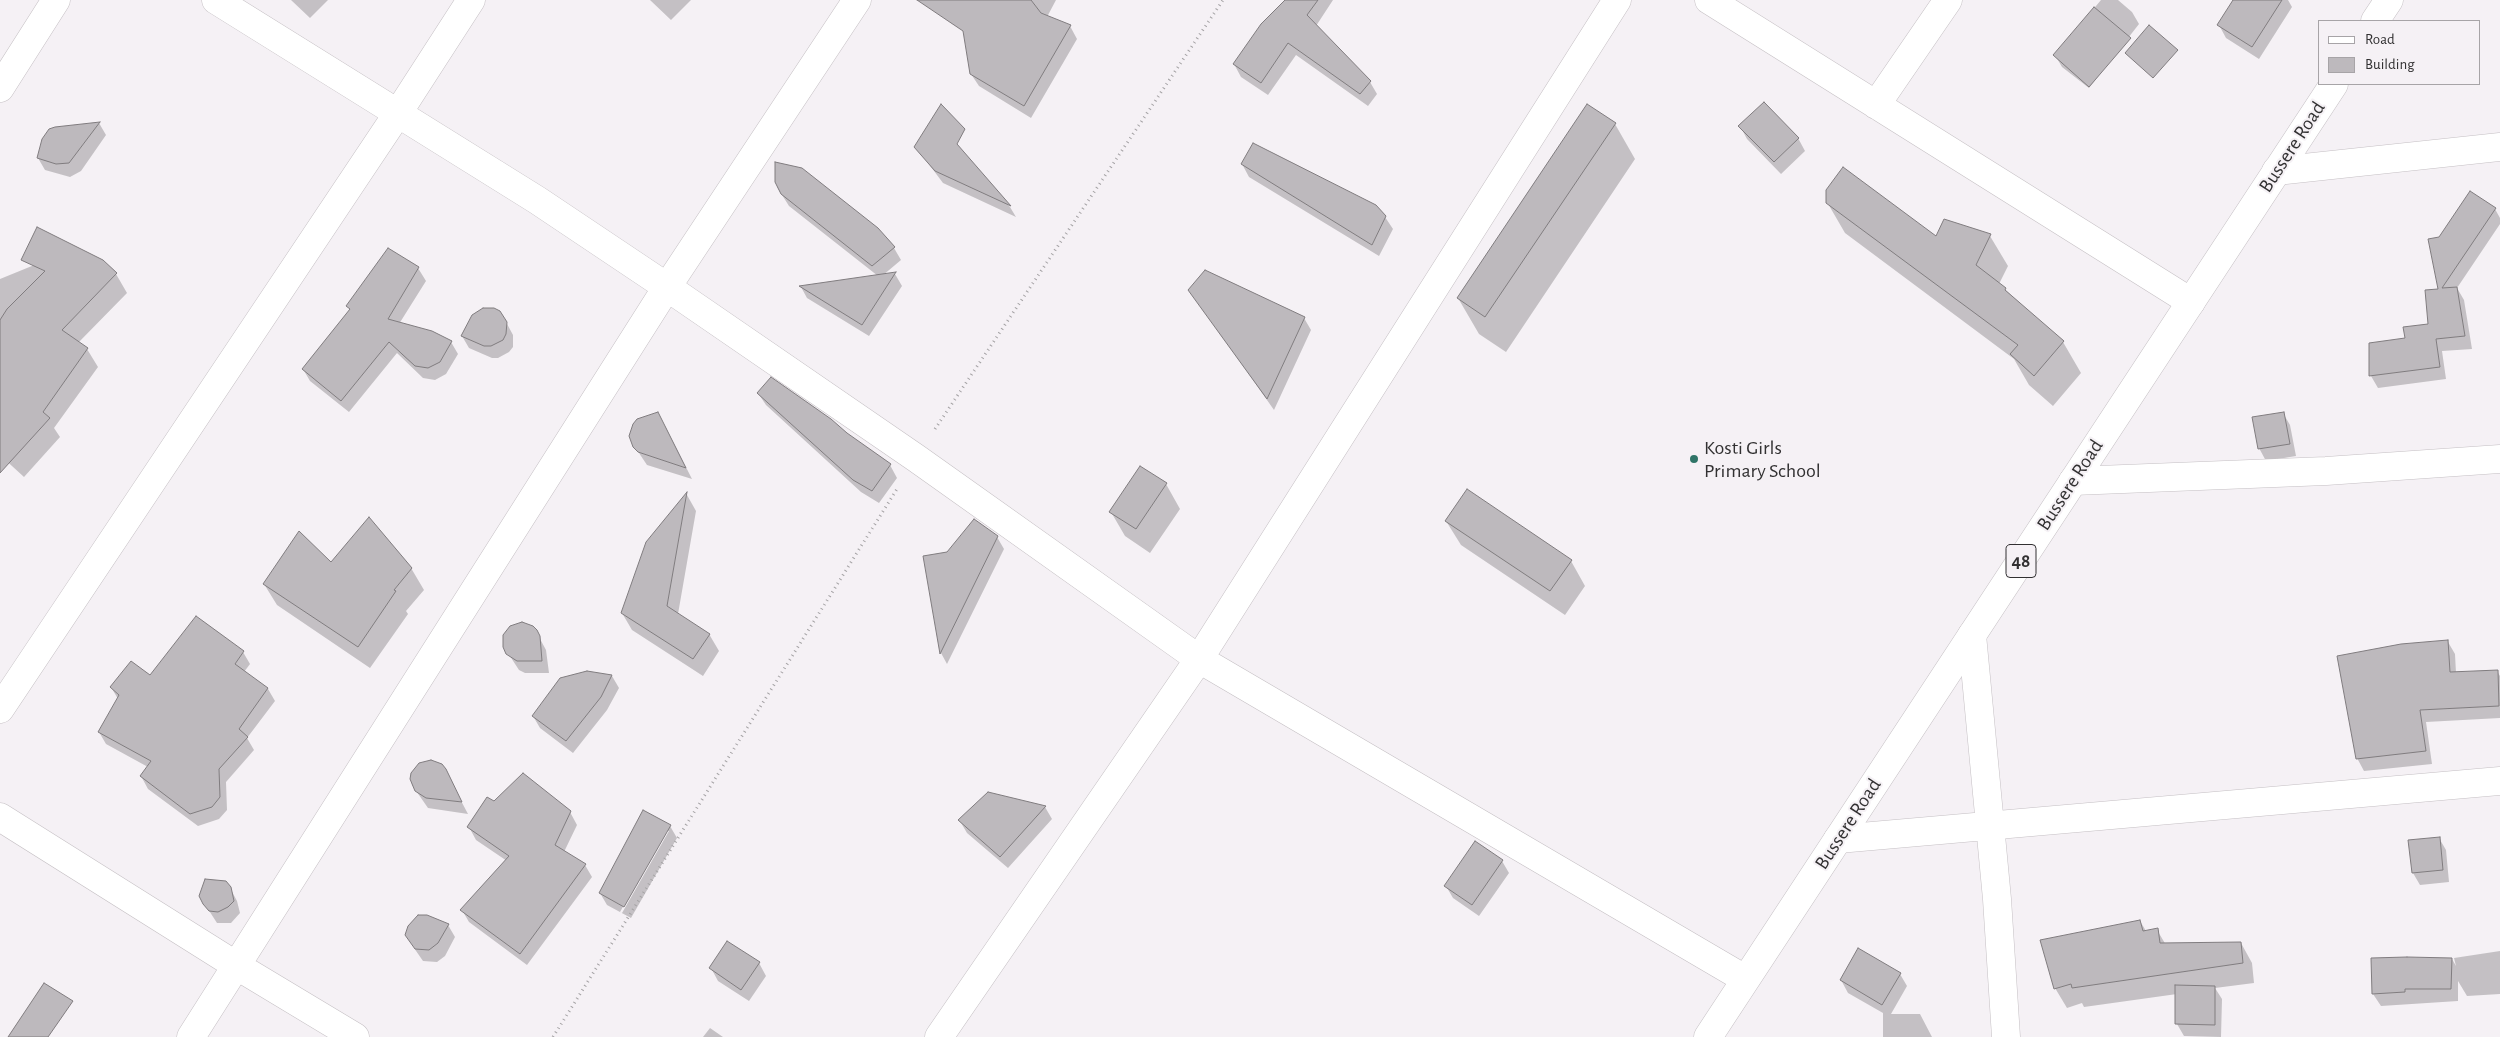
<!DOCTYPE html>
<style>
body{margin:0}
#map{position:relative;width:2500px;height:1037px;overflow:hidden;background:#f5f1f5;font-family:"Alegreya Sans",sans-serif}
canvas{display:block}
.legend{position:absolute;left:2318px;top:20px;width:162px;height:65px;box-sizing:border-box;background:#f5f1f5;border:1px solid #a7a4a7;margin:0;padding:6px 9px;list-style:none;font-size:15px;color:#323132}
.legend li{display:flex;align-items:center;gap:10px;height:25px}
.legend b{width:25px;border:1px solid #a7a4a7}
</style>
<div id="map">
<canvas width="2500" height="1037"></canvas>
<ul class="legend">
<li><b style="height:6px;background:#fff"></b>Road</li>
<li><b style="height:14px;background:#bdb9bd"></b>Building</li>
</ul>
</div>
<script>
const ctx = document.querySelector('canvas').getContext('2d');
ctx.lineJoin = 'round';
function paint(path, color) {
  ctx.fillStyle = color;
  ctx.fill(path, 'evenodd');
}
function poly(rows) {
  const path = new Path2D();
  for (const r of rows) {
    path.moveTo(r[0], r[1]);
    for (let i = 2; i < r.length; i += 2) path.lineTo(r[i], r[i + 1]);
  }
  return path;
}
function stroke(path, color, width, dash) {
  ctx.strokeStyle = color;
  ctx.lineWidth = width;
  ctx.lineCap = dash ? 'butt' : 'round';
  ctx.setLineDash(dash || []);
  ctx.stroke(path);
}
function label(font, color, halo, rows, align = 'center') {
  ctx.font = font + ' "Alegreya Sans",sans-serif';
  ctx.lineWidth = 4;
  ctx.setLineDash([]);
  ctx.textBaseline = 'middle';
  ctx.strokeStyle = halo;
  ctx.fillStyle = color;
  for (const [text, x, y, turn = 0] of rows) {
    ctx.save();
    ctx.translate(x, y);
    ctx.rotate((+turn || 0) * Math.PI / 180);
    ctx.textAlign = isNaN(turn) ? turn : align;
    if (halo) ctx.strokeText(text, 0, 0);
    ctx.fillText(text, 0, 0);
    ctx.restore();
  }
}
paint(poly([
 [291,0,328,0,310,18],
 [650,0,691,0,671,20],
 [994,0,1056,0,1047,17,1070,26,1077,39,1031,118,979,86,971,74],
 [1287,0,1333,0,1316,26,1370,82,1377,94,1368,106,1296,55,1268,95,1241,77,1234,64],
 [2101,0,2118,0,2132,12,2139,24,2089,88,2062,67,2055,55],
 [2235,0,2288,0,2292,7,2259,59,2226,38,2219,25],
 [933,119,1010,207,1016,217,943,183,916,147],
 [99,123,106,135,81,171,70,177,45,170,38,158],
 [1615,124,1635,159,1506,352,1479,334,1458,298],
 [1740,126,1798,138,1805,151,1781,174,1747,139],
 [776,164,877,229,894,248,901,260,882,276,895,274,902,286,869,336,807,298,801,287,878,276,789,206,777,187],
 [1242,164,1385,217,1393,229,1379,256,1249,177],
 [1827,202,1936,238,1990,236,2008,266,1999,284,2063,342,2081,373,2053,406,2029,385,2014,359,1845,233],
 [2495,209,2500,218,2500,224,2457,288,2464,300,2472,349,2442,351,2446,379,2378,388,2371,376,2406,339,2430,325,2439,290,2440,238],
 [76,248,116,274,127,293,78,343,87,349,98,367,54,428,60,437,24,477,0,455,0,279],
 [388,250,418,268,426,281,399,324,451,342,458,354,446,374,435,380,423,378,397,353,349,412,310,381,303,369,350,310,348,306],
 [1190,290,1304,318,1311,330,1274,410],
 [506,322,513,335,513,347,509,352,498,358,492,358,469,348,462,336],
 [758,393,846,434,890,465,897,478,879,503,861,492,766,405],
 [2283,413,2290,425,2296,456,2266,461,2259,448],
 [665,426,692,479,647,465,631,441],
 [1166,484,1180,509,1150,553,1125,536,1111,512],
 [687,495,696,511,678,614,709,634,719,651,703,676,632,630,622,613,647,542],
 [1446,521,1571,561,1585,586,1565,615,1461,545],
 [997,537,1004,549,947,664,941,653,925,557,948,553],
 [331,564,411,568,424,590,406,611,408,614,370,668,277,605,264,584],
 [522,623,539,637,546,650,549,673,525,673,519,670,504,647,504,635,506,631],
 [2448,642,2455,654,2456,673,2497,671,2500,676,2500,718,2426,722,2432,764,2364,771,2357,758],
 [243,652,250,664,244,672,268,689,275,701,247,738,254,750,226,782,227,810,219,819,198,826,148,789,141,776,148,767,106,744,99,732,118,699,111,687],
 [587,673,612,676,619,688,607,710,573,753,540,728,533,716],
 [449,778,468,814,428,808,412,785,411,779],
 [494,802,570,812,577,825,564,852,585,865,592,877,527,965,469,922,462,910,507,861,476,840,469,827],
 [1045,807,1052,819,1008,868,967,833,960,821],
 [670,826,677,838,631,918,607,905,600,893],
 [666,831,669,831,622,913,620,912],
 [2439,838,2446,850,2449,882,2420,885,2413,873,2410,841],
 [1502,861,1509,873,1479,916,1453,898,1446,886],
 [230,888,237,901,240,913,231,923,217,923,208,909],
 [2140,921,2146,931,2157,930,2166,945,2241,943,2252,963,2254,983,2215,988,2222,999,2221,1037,2184,1036,2177,1024,2177,994,2084,1007,2082,1003,2067,1008,2055,988],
 [448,925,455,937,445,956,437,962,423,961,414,948],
 [2500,951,2500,994,2467,996,2458,981,2458,1001,2381,1006,2373,994,2452,959,2456,966,2454,958],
 [759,963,766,976,749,1001,718,981,711,968],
 [1900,974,1907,986,1891,1014,1920,1014,1932,1037,1883,1037,1883,1013,1848,993,1841,980],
 [710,1028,723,1037,703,1037]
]), '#0003');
const building = poly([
 [917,0,1031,0,1041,13,1071,25,1024,106,970,74,963,31,917,0],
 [1285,0,1318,0,1307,15,1371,81,1360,94,1288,43,1261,83,1233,64,1261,24,1285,0],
 [2233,0,2282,0,2252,47,2217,25,2233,0],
 [2094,7,2131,38,2089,87,2053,55,2094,7],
 [2149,25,2178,50,2153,78,2125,53,2149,25],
 [1764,102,1799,138,1774,162,1738,126,1764,102],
 [941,104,965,129,957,144,1011,206,935,171,914,147,941,104],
 [1587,104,1616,123,1485,317,1457,298,1587,104],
 [100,122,69,163,56,164,37,158,42,139,49,129,55,127,100,122],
 [1253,143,1376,205,1386,216,1372,245,1241,164,1253,143],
 [775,162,802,168,878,228,895,247,872,266,781,194,775,182,775,162],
 [1843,167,1936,236,1944,219,1991,234,1976,265,2006,288,2005,290,2064,341,2034,376,2010,354,2018,345,1826,203,1826,190,1843,167],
 [2470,191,2496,208,2442,288,2457,287,2465,336,2436,339,2440,367,2369,376,2369,343,2405,338,2403,327,2428,324,2425,290,2438,289,2428,239,2439,237,2470,191],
 [37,227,103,260,117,273,62,330,88,348,43,412,50,418,0,473,0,320,7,309,45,271,21,260,37,227],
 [388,248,419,267,388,319,432,331,452,341,440,362,428,368,415,366,389,342,341,401,302,369,350,309,346,306,388,248],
 [1205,270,1305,317,1267,399,1188,290,1205,270],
 [896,272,862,325,799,286,896,272],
 [483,308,494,308,500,311,507,322,506,334,503,340,491,346,484,346,461,336,472,315,483,308],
 [771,377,831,419,847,433,891,464,872,491,853,480,757,393,771,377],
 [658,412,686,468,638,452,633,447,629,436,633,424,637,419,658,412],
 [2284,412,2290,444,2258,449,2252,417,2284,412],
 [1140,466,1167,483,1136,529,1109,512,1140,466],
 [1467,489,1572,560,1550,591,1445,521,1467,489],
 [687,492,667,606,710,634,693,659,621,613,646,542,687,492],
 [369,517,412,568,394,590,396,591,358,647,263,584,299,531,331,562,369,517],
 [974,519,998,536,940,654,923,556,947,552,974,519],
 [196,616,244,651,235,664,268,688,239,729,248,737,219,769,220,797,212,807,190,814,140,776,151,761,98,732,119,695,110,687,131,661,150,675,196,616],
 [522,622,533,626,537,630,540,636,542,661,517,661,506,654,503,647,503,635,510,626,522,622],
 [2448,640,2450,672,2498,670,2499,706,2420,710,2426,751,2356,759,2337,656,2401,644,2448,640],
 [587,671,612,675,601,697,566,741,532,716,560,678,587,671],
 [431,760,442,764,446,769,462,802,426,798,415,791,410,779,411,773,419,763,431,760],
 [523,773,571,811,555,845,586,864,520,954,460,910,509,856,467,827,487,797,494,801,523,773],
 [988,792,1046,806,1000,857,958,820,988,792],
 [643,810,671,825,624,907,599,893,643,810],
 [2440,837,2443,870,2412,873,2408,840,2440,837],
 [1475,841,1503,860,1472,905,1444,886,1475,841],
 [205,879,226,881,231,887,234,901,228,907,218,912,209,911,203,904,199,896,205,879],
 [418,915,427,915,449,924,438,943,429,950,415,949,405,935,408,926,418,915],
 [2140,920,2143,931,2158,928,2160,943,2241,942,2243,963,2072,988,2071,984,2054,989,2040,940,2140,920],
 [727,941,760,962,741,990,709,968,727,941],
 [1858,948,1901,973,1882,1005,1840,980,1858,948],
 [2407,957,2452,958,2451,989,2405,989,2405,992,2372,994,2371,958,2407,957],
 [44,983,73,1001,48,1037,8,1037,44,983],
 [2175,985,2215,986,2215,1025,2175,1024,2175,985]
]);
paint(building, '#bdb9bd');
stroke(building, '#807c7f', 1);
const minor = poly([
 [216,0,537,200,667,287,916,458,1199,659,1745,979],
 [1709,0,2191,302],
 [0,88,56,0],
 [1876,105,1948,0],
 [2276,171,2500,147],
 [2073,481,2326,471,2500,459],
 [1972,635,1997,899,2006,1037],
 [0,709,398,113,471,0],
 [0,817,237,966,355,1037],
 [1838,839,2500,781],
 [191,1037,667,287,857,0],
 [939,1037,1199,659,1617,0]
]);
const primary = poly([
 [2375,21,2389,0],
 [1708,1037,2334,84]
]);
stroke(minor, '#c4bfc3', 29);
stroke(primary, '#c4bfc3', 29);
stroke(poly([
 [935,429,1223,0],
 [553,1037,897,489]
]), '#a4a2a4', 3, [1, 4]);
stroke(minor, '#fff', 28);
stroke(primary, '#fff', 28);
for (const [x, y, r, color] of [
 [1694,459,5,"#2f7467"]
]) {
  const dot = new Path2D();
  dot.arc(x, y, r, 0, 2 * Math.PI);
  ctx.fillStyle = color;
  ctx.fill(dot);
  stroke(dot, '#f5f1f5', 2);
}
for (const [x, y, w] of [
 [2021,561,30]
]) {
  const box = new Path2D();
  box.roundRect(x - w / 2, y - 16.5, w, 33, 4);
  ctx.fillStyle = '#f5f1f5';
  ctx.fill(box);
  stroke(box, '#323132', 1);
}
label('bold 19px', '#323132', null, [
 ["48",2021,561]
]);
label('20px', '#323132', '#f5f1f5', [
 ["Bussere Road",2292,147,-57],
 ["Bussere Road",2070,485,-57],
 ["Bussere Road",1848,824,-57]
]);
label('20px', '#323132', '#f5f1f5', [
 ["Kosti Girls",1704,448],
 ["Primary School",1704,471]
], 'left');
</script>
